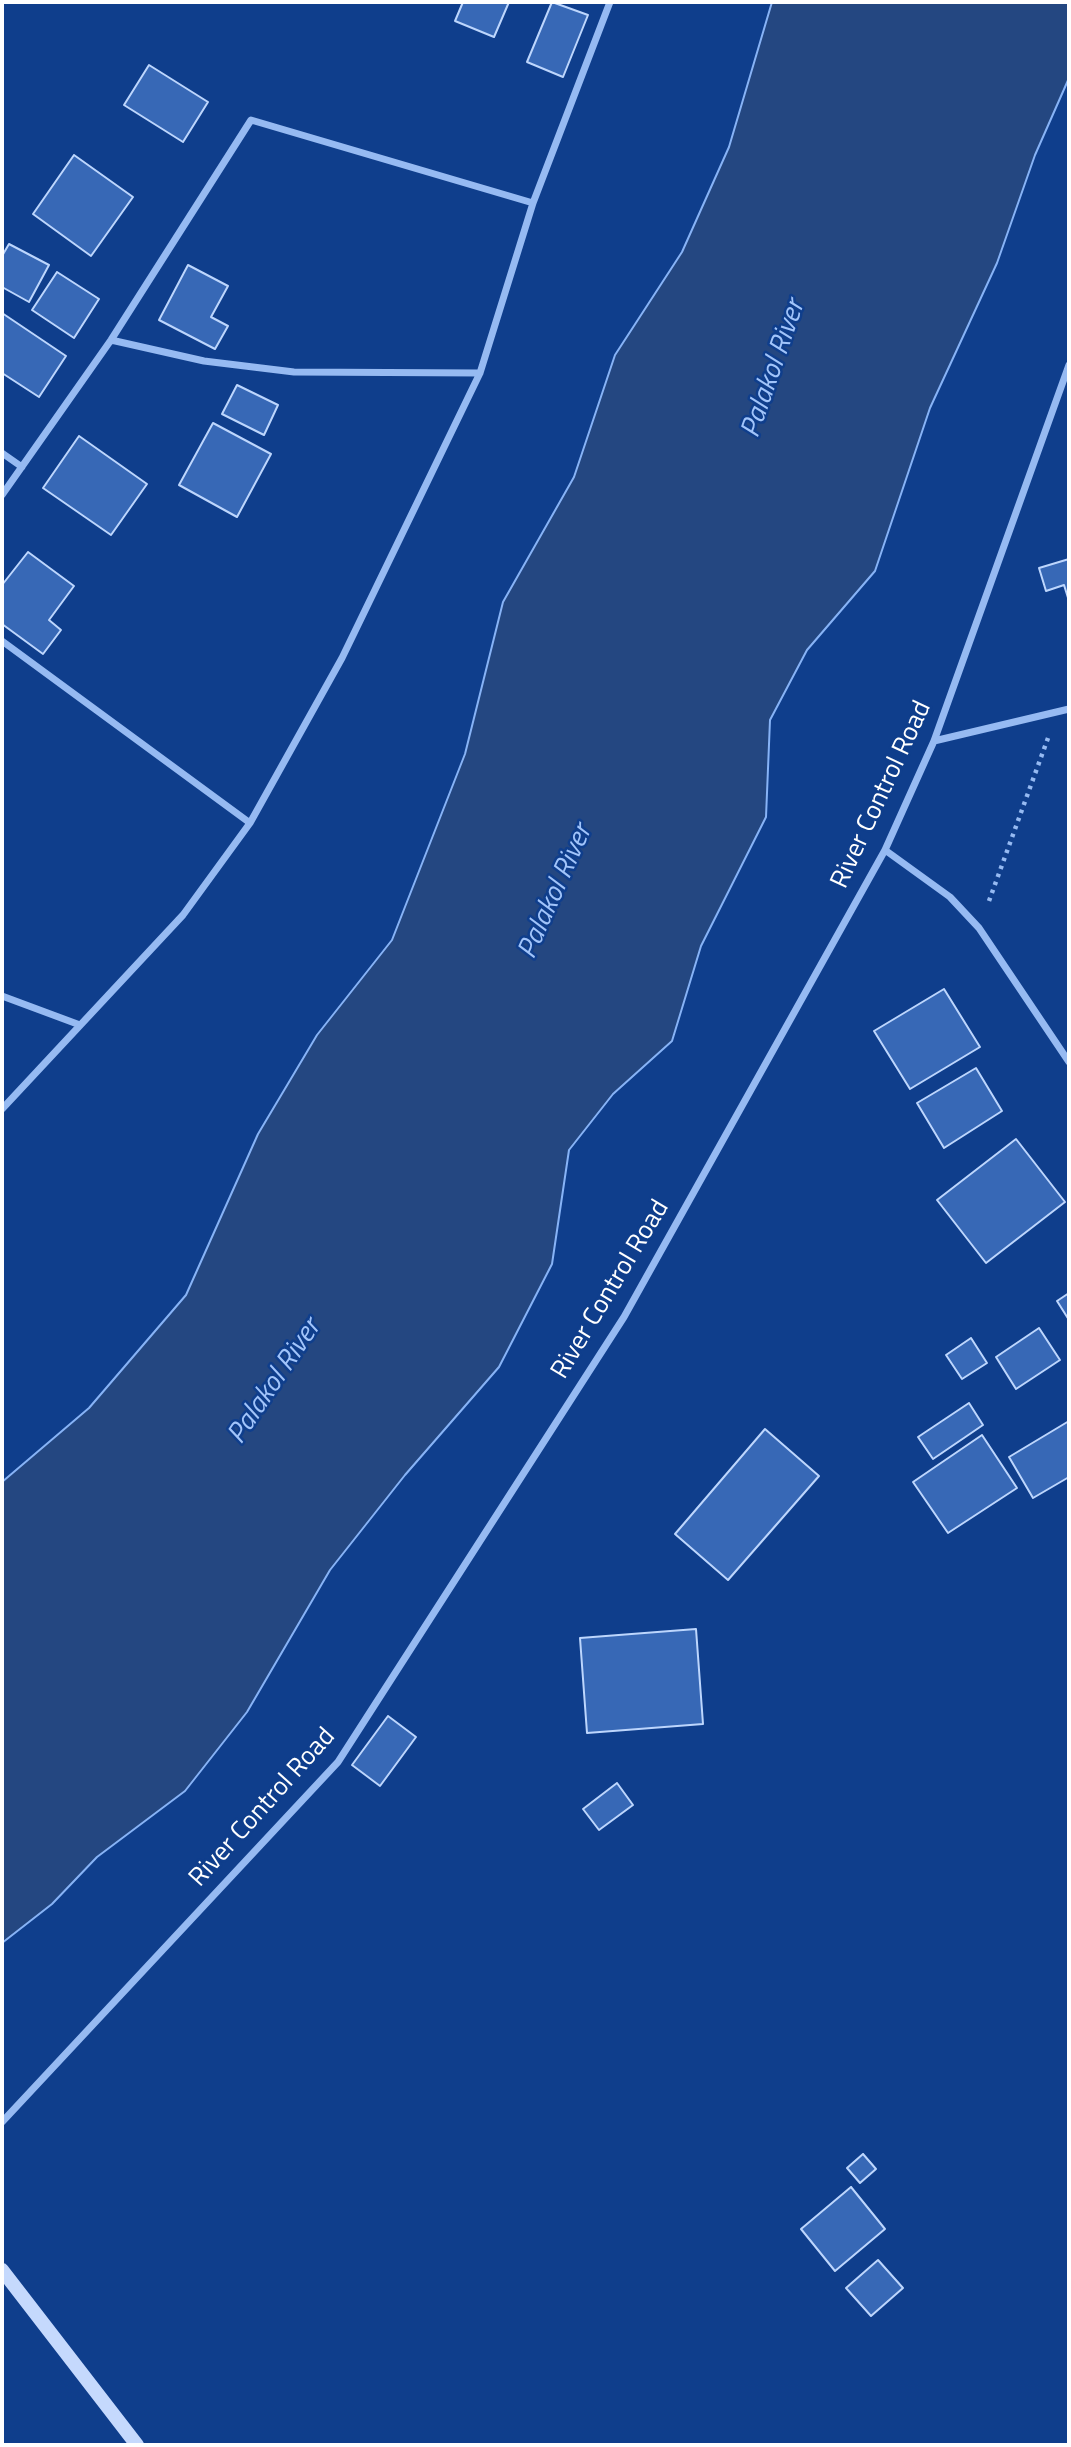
<!DOCTYPE html>
<style>
body{margin:0}
#map{position:relative;width:1071px;height:2447px;overflow:hidden;background:#0f3e8c;font-family:"Titillium Web",sans-serif}
canvas{display:block}
.frame{position:absolute;inset:0;border:4px solid #fff;pointer-events:none}
</style>
<div id="map">
<canvas width="1071" height="2447"></canvas>
<div class="frame"></div>
</div>
<script>
const ctx = document.querySelector('canvas').getContext('2d');
ctx.lineJoin = 'round';
function paint(path, color) {
  ctx.fillStyle = color;
  ctx.fill(path, 'evenodd');
}
function poly(rows) {
  const path = new Path2D();
  for (const r of rows) {
    path.moveTo(r[0], r[1]);
    for (let i = 2; i < r.length; i += 2) path.lineTo(r[i], r[i + 1]);
  }
  return path;
}
function stroke(path, color, width, dash) {
  ctx.strokeStyle = color;
  ctx.lineWidth = width;
  ctx.lineCap = dash ? 'butt' : 'round';
  ctx.setLineDash(dash || []);
  ctx.stroke(path);
}
function label(font, color, halo, rows, align = 'center') {
  ctx.font = font + ' "Titillium Web",sans-serif';
  ctx.lineWidth = 5;
  ctx.setLineDash([]);
  ctx.textBaseline = 'middle';
  ctx.strokeStyle = halo;
  ctx.fillStyle = color;
  for (const [text, x, y, turn = 0] of rows) {
    ctx.save();
    ctx.translate(x, y);
    ctx.rotate((+turn || 0) * Math.PI / 180);
    ctx.textAlign = isNaN(turn) ? turn : align;
    if (halo) ctx.strokeText(text, 0, 0);
    ctx.fillText(text, 0, 0);
    ctx.restore();
  }
}
const water = poly([
 [772,2,1069,2,1069,78,1035,155,997,263,930,408,875,571,807,650,770,720,766,817,701,946,672,1041,613,1094,569,1150,552,1264,499,1367,405,1475,330,1570,247,1712,185,1791,97,1857,52,1904,2,1943,2,1482,89,1408,186,1295,258,1134,317,1035,392,940,465,754,503,602,574,477,615,355,682,252,729,147,772,2]
]);
paint(water, '#244781');
stroke(water, '#87b3f6', 2);
const building = poly([
 [463,2,509,2,494,37,455,21,463,2],
 [552,2,588,15,563,77,527,62,552,2],
 [149,65,208,102,183,142,124,105,149,65],
 [74,155,133,197,91,256,33,214,74,155],
 [9,244,49,265,29,302,2,287,2,256,9,244],
 [188,265,228,286,211,317,228,326,215,349,159,320,188,265],
 [57,272,99,299,74,338,32,310,57,272],
 [2,313,66,356,39,397,2,373,2,313],
 [237,385,278,405,264,435,222,414,237,385],
 [213,423,271,454,237,517,179,485,213,423],
 [79,436,147,484,111,535,43,488,79,436],
 [28,552,74,586,49,620,61,630,43,654,2,624,2,585,28,552],
 [1069,559,1069,601,1064,585,1046,591,1039,568,1069,559],
 [944,989,980,1047,910,1089,874,1031,944,989],
 [976,1068,1002,1111,944,1148,917,1103,976,1068],
 [1016,1139,1065,1202,986,1263,937,1200,1016,1139],
 [1069,1293,1069,1320,1057,1301,1069,1293],
 [1039,1328,1060,1360,1016,1389,996,1357,1039,1328],
 [971,1338,987,1363,962,1379,946,1355,971,1338],
 [969,1403,983,1425,933,1459,918,1437,969,1403],
 [1069,1421,1069,1477,1033,1498,1009,1457,1069,1421],
 [765,1429,819,1476,728,1580,675,1534,765,1429],
 [982,1435,1017,1488,948,1533,913,1482,982,1435],
 [696,1629,703,1724,587,1733,580,1638,696,1629],
 [388,1716,416,1737,380,1786,352,1765,388,1716],
 [617,1783,633,1805,599,1830,583,1809,617,1783],
 [863,2154,876,2169,860,2183,847,2168,863,2154],
 [851,2187,885,2229,835,2271,801,2229,851,2187],
 [878,2260,903,2288,871,2316,846,2288,878,2260]
]);
paint(building, '#3768b6');
stroke(building, '#bdd6fd', 2);
stroke(poly([
 [989,901,1048,738]
]), '#96baf2', 4.5, [3.5, 5]);
stroke(poly([
 [111,340,204,361,294,372,480,373],
 [2,453,22,467],
 [2,495,111,340,251,120,533,203],
 [2,641,250,823],
 [934,741,1069,709],
 [885,850,950,897,979,928,1069,1062],
 [2,996,80,1025],
 [2,1109,183,915,250,823,342,658,480,373,533,203,610,2],
 [2,2122,338,1762,624,1317,885,850,934,741,1069,365]
]), '#96baf2', 7);
stroke(poly([
 [2,2270,137,2445]
]), '#c5d9fd', 14);
label('26px', '#fff', '#0f3e8c', [
 ["River Control Road",882,795,-65],
 ["River Control Road",611,1290,-59],
 ["River Control Road",263,1808,-48]
]);
label('italic 28px', '#a1c4fa', '#0f3e8c', [
 ["Palakol River",774,369,-71],
 ["Palakol River",556,892,-66],
 ["Palakol River",275,1382,-56]
]);
</script>
